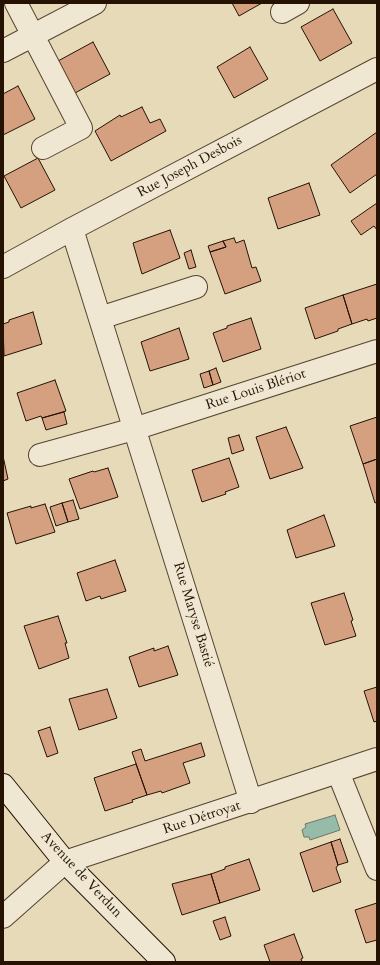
<!DOCTYPE html>
<meta charset="utf-8">
<style>
body{margin:0}
#map{position:relative;width:380px;height:965px;overflow:hidden;background:#e6dab9;font-family:Cardo,serif}
canvas{display:block}
.frame{position:absolute;inset:0;border:4px solid #261203;pointer-events:none}
</style>
<div id="map">
<canvas width="380" height="965"></canvas>
<div class="frame"></div>
</div>
<script>
const ctx = document.querySelector('canvas').getContext('2d');
ctx.lineJoin = 'round';
function paint(path, color) {
  ctx.fillStyle = color;
  ctx.fill(path, 'evenodd');
}
function poly(rows) {
  const path = new Path2D();
  for (const r of rows) {
    path.moveTo(r[0], r[1]);
    for (let i = 2; i < r.length; i += 2) path.lineTo(r[i], r[i + 1]);
  }
  return path;
}
function stroke(path, color, width, dash) {
  ctx.strokeStyle = color;
  ctx.lineWidth = width;
  ctx.lineCap = dash ? 'butt' : 'round';
  ctx.setLineDash(dash || []);
  ctx.stroke(path);
}
function label(font, color, halo, rows, align = 'center') {
  ctx.font = font + ' Cardo,serif';
  ctx.lineWidth = 3;
  ctx.setLineDash([]);
  ctx.textBaseline = 'middle';
  ctx.strokeStyle = halo;
  ctx.fillStyle = color;
  for (const [text, x, y, turn = 0] of rows) {
    ctx.save();
    ctx.translate(x, y);
    ctx.rotate((+turn || 0) * Math.PI / 180);
    ctx.textAlign = isNaN(turn) ? turn : align;
    if (halo) ctx.strokeText(text, 0, 0);
    ctx.fillText(text, 0, 0);
    ctx.restore();
  }
}
const water = poly([
 [335,815,340,830,310,840,309,837,304,837,302,830,306,827,305,824,335,815]
]);
paint(water, '#97bba9');
stroke(water, '#6a7767', 1);
const building = poly([
 [232,3,262,3,239,16,232,3],
 [333,9,352,43,320,61,301,27,333,9],
 [93,42,110,74,75,93,58,61,93,42],
 [250,47,268,79,234,98,217,67,250,47],
 [18,86,35,119,3,135,3,94,18,86],
 [142,107,150,123,160,119,166,131,111,161,95,131,120,115,121,117,142,107],
 [377,132,377,174,350,193,331,165,377,132],
 [38,158,55,190,21,208,4,176,38,158],
 [309,183,320,215,278,229,268,198,309,183],
 [377,203,377,230,374,226,361,235,351,221,377,203],
 [170,230,180,258,142,274,133,243,170,230],
 [234,238,236,243,244,240,252,268,256,267,261,281,225,294,210,252,226,247,223,241,234,238],
 [223,241,226,247,210,252,208,246,223,241],
 [191,250,196,267,189,269,184,253,191,250],
 [377,284,377,318,368,321,367,319,352,324,343,295,377,284],
 [343,295,352,324,338,329,338,331,315,339,305,308,343,295],
 [33,312,42,344,4,356,3,324,9,322,9,320,33,312],
 [251,318,261,349,223,362,213,333,227,328,227,326,251,318],
 [179,328,189,359,150,371,141,342,179,328],
 [216,368,221,382,213,385,209,371,216,368],
 [209,371,213,385,204,388,200,374,209,371],
 [55,380,66,411,42,418,41,416,26,421,17,393,55,380],
 [64,412,67,424,46,430,42,418,64,412],
 [377,417,377,459,363,464,350,426,377,417],
 [286,427,303,468,270,479,256,437,286,427],
 [239,435,244,450,232,454,228,438,239,435],
 [3,456,8,479,3,481,3,456],
 [229,458,239,487,225,492,226,494,202,502,192,470,229,458],
 [377,459,377,502,375,503,363,464,377,459],
 [108,468,118,497,80,509,69,479,93,471,94,472,108,468],
 [73,500,79,519,68,522,62,503,73,500],
 [62,503,68,522,56,526,50,507,62,503],
 [45,504,55,532,16,544,7,513,31,506,31,508,45,504],
 [324,515,335,546,296,558,287,530,324,515],
 [115,560,126,591,101,599,100,596,86,601,77,573,115,560],
 [344,593,353,620,351,621,356,636,325,645,311,603,344,593],
 [58,616,67,643,65,643,69,658,39,669,24,626,58,616],
 [168,646,178,675,139,687,129,657,154,648,154,651,168,646],
 [377,687,377,721,374,722,364,691,377,687],
 [107,689,117,718,79,730,69,699,107,689],
 [50,727,58,753,47,757,38,731,50,727],
 [201,743,205,756,183,763,190,783,162,793,161,791,147,795,132,752,141,749,145,761,201,743],
 [136,764,147,795,132,800,133,802,105,811,94,778,136,764],
 [340,839,348,862,338,865,331,842,340,839],
 [331,842,338,865,336,868,341,882,313,892,300,853,331,842],
 [249,859,260,890,220,903,211,874,225,869,225,867,249,859],
 [211,874,220,903,182,915,172,884,211,874],
 [377,903,377,940,366,943,355,910,377,903],
 [225,917,231,936,220,940,213,921,225,917],
 [294,934,303,958,301,959,302,962,270,962,264,945,294,934]
]);
paint(building, '#d5a080');
stroke(building, '#261203', 1);
const minor = poly([
 [16,3,81,128,43,148],
 [282,12,298,3],
 [3,51,95,3],
 [72,229,251,802],
 [3,267,72,229,377,69],
 [100,318,196,287],
 [40,455,134,429,377,351],
 [338,772,377,869],
 [3,917,65,862,377,759]
]);
const secondary = poly([
 [3,785,65,862,164,962]
]);
stroke(minor, '#564430', 24);
stroke(secondary, '#261203', 24);
stroke(minor, '#efe7d2', 22);
stroke(secondary, '#efe7d2', 22);
label('14px', '#261203', '#efe7d2', [
 ["Rue Joseph Desbois",190,167,-28],
 ["Rue Louis Blériot",256,390,-18],
 ["Rue Maryse Bastié",193,615,73],
 ["Rue Détroyat",202,818,-18],
 ["Avenue de Verdun",81,875,47]
]);
</script>
